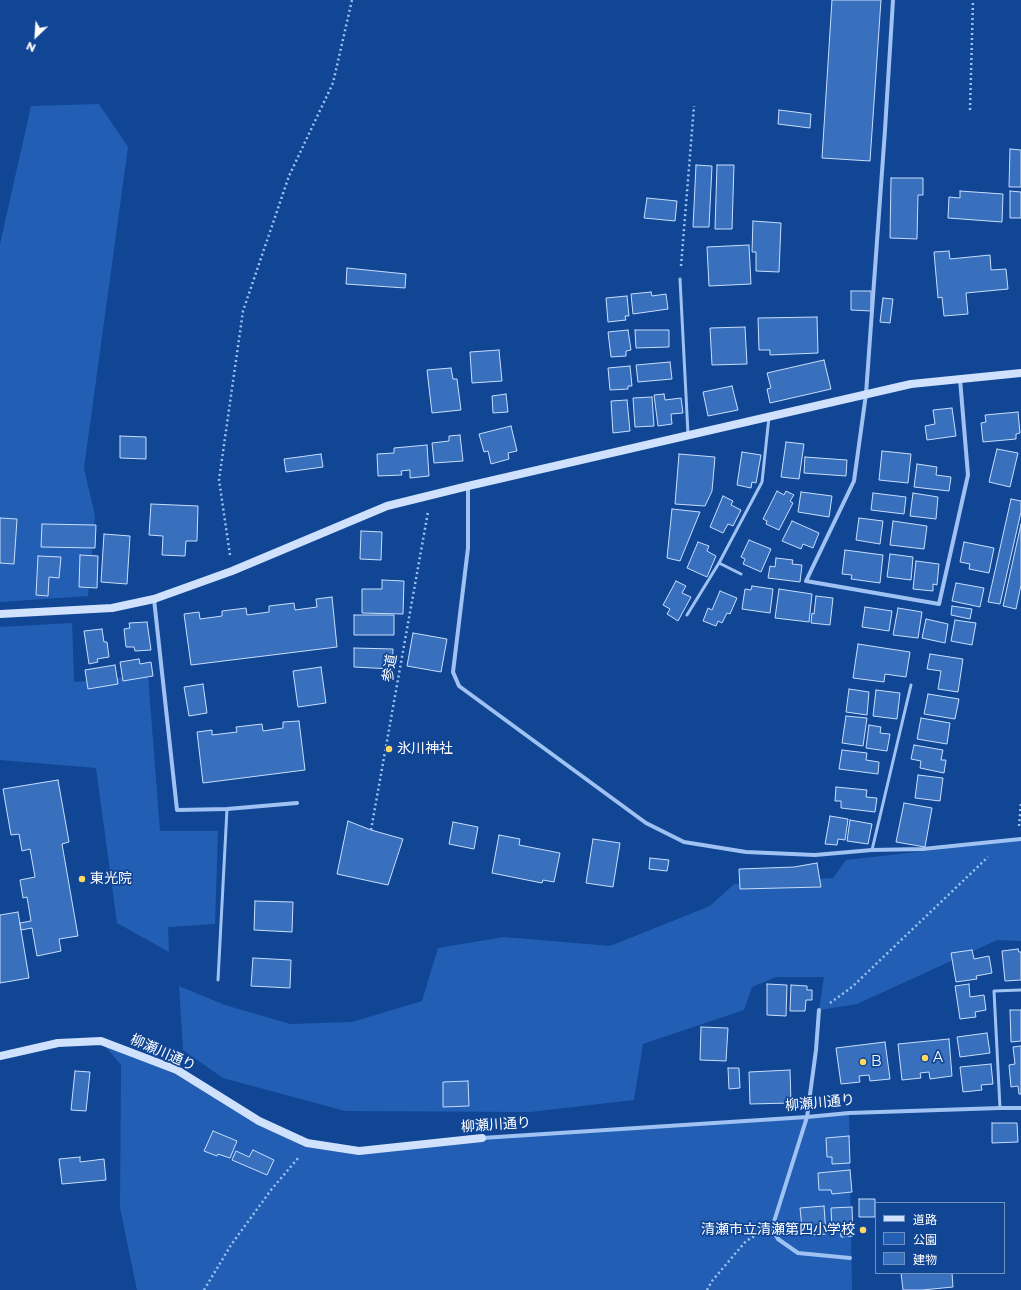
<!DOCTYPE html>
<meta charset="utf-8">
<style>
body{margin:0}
#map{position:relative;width:1021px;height:1290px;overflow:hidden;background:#114695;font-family:Montserrat,"Noto Sans JP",sans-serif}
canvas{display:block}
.legend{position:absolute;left:875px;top:1202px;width:130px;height:72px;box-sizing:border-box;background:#114695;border:1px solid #7090bf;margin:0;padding:5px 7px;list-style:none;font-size:12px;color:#fff}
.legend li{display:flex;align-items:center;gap:8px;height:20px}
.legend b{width:20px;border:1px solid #7090bf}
.north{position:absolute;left:16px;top:16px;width:40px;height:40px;-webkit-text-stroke:3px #114695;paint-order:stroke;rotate:205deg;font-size:11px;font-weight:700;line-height:16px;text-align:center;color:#fff}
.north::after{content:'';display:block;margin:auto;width:14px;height:18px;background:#fff;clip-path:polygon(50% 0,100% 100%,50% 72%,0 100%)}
</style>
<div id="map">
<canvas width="1021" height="1290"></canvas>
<ul class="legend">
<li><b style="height:5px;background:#cfe1fd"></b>道路</li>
<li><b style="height:11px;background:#225fb4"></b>公園</li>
<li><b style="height:11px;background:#3970bd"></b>建物</li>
</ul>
<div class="north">N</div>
</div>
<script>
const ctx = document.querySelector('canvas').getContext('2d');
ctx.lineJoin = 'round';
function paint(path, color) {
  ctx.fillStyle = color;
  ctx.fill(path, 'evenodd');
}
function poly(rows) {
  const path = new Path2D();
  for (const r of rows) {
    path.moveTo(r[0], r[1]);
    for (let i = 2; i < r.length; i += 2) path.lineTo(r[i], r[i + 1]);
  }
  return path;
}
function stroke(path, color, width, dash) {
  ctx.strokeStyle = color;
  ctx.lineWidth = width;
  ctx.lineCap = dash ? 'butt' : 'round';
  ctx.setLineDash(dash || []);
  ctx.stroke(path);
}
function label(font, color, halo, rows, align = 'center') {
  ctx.font = font + ' Montserrat,"Noto Sans JP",sans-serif';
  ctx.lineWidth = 3.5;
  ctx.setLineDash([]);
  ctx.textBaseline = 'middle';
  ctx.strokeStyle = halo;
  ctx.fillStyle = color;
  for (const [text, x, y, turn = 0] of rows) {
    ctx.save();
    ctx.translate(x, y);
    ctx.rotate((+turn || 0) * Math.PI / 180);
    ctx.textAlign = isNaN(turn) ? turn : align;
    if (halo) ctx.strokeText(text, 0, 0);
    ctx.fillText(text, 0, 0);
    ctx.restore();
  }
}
paint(poly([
 [99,104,128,147,84,468,95,516,88,596,0,602,0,244,31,106],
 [72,623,74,682,148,675,160,831,218,831,215,924,168,927,169,952,117,923,96,768,0,760,0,627],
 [1015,841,1021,841,1021,941,997,940,857,1004,819,1010,824,977,776,977,752,987,744,1010,643,1044,634,1100,530,1112,345,1111,223,1078,183,1050,179,986,225,1005,290,1024,352,1022,422,1001,438,948,504,937,610,946,710,906,734,884,833,878,846,860],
 [101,1041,177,1070,259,1121,307,1143,359,1151,482,1138,849,1113,852,1290,137,1290,120,1208,121,1065]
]), '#225fb4');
const building = poly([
 [832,0,881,0,870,161,822,158,832,0],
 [779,110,811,114,810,128,778,124,779,110],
 [1010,149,1021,150,1021,187,1009,187,1010,149],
 [696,165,712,166,709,227,693,227,696,165],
 [717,165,734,165,732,229,715,229,717,165],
 [891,178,923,178,923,195,918,195,917,239,890,238,891,178],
 [960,191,1003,194,1002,222,948,218,949,197,960,198,960,191],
 [1010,191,1021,192,1021,218,1010,218,1010,191],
 [647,198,677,201,675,221,644,218,647,198],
 [753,221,781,223,779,272,756,271,756,252,752,252,753,221],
 [749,245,751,284,709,286,707,247,749,245],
 [949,251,950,259,990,255,991,270,1006,269,1008,289,966,293,968,314,944,316,942,297,938,298,934,252,949,251],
 [347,268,406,274,405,288,346,284,347,268],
 [851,291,871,291,871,311,851,310,851,291],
 [651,292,652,296,666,294,668,309,633,314,631,294,651,292],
 [627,296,629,316,625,316,626,320,608,322,606,298,627,296],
 [883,298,893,299,890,323,880,322,883,298],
 [817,317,818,353,770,355,770,350,759,350,758,318,817,317],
 [745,327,747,364,712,365,710,328,745,327],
 [628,330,631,350,626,351,626,356,611,357,608,332,628,330],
 [635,330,669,330,669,347,636,348,635,330],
 [499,350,502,381,472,383,470,352,499,350],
 [824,360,831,389,770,403,767,389,771,388,767,373,824,360],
 [670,362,672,379,638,382,636,365,670,362],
 [630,366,632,386,628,386,628,389,610,390,608,368,630,366],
 [451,368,453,379,457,379,461,410,432,413,427,370,451,368],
 [732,386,738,410,708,416,703,392,732,386],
 [506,394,508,412,493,413,492,396,506,394],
 [664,394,665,400,681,398,683,413,671,414,672,424,658,426,654,395,664,394],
 [652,397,654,426,635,427,633,398,652,397],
 [627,400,630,431,613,433,611,401,627,400],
 [952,408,956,436,927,440,925,426,935,424,933,410,952,408],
 [1018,412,1020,433,1016,434,1016,439,983,442,981,423,986,422,985,415,1018,412],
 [511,426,517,451,508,453,509,459,491,464,488,451,484,452,479,434,511,426],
 [460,435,463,461,434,463,432,443,449,441,449,436,460,435],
 [120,436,146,437,146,459,120,458,120,436],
 [786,442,804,444,799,479,781,477,786,442],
 [427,445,429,476,410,478,410,470,401,471,402,475,378,476,377,454,394,453,394,448,427,445],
 [997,449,1018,453,1010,487,989,482,997,449],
 [882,451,911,454,908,483,879,480,882,451],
 [742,452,761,455,756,483,752,482,751,488,737,485,742,452],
 [321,454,323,467,286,472,284,459,321,454],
 [679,454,715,457,712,491,705,506,675,504,679,454],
 [805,457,847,460,846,476,804,473,805,457],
 [917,464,937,467,936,475,951,477,949,491,914,487,917,464],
 [777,491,784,495,786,491,794,495,790,501,793,503,779,530,766,524,767,521,763,519,777,491],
 [801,492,832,496,829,517,798,512,801,492],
 [873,493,906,497,904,514,871,510,873,493],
 [913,493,938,497,936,519,910,516,913,493],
 [723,496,733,501,731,505,741,510,733,526,728,524,723,533,710,527,723,496],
 [1011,499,1021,501,1021,512,1000,604,988,602,1011,499],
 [151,504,198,506,197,541,186,541,185,556,162,555,163,536,149,535,151,504],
 [672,509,700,512,680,561,667,558,672,509],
 [0,518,17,519,14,564,0,563,0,518],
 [859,518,883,521,880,544,856,540,859,518],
 [792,521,819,533,813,548,803,544,801,549,782,541,792,521],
 [893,521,927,526,924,549,890,545,893,521],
 [42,524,96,525,95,548,41,547,42,524],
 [1021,524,1021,585,1016,609,1003,606,1021,524],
 [361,531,382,532,381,560,360,559,361,531],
 [104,534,130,536,127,584,101,582,104,534],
 [749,540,771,549,761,572,743,564,745,559,741,557,749,540],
 [698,542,709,546,707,551,716,556,707,577,687,568,698,542],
 [964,542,994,548,989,573,969,569,970,564,960,562,964,542],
 [845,550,883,555,880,583,851,579,852,575,842,574,845,550],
 [890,554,913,557,911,580,887,577,890,554],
 [80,555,98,556,97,588,79,587,80,555],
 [38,556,61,557,59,578,49,577,48,596,36,595,38,556],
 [776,558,793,560,792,564,802,565,800,582,768,578,770,566,775,567,776,558],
 [916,561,939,564,937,585,933,584,933,591,913,589,916,561],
 [382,580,404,581,403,614,362,613,362,589,382,589,382,580],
 [676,581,686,586,682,593,691,597,678,621,667,614,670,609,663,605,676,581],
 [956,583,984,588,980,607,952,601,956,583],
 [752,586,773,589,770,613,742,609,745,589,751,590,752,586],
 [779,589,812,594,809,622,775,618,779,589],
 [720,591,737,598,730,614,727,613,722,623,718,621,716,626,703,621,708,608,712,610,720,591],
 [816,596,833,598,830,625,811,623,812,613,814,614,816,596],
 [332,597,337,647,191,665,184,614,199,612,200,619,222,616,222,611,246,608,247,615,269,612,269,606,294,603,295,610,317,607,316,599,332,597],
 [952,606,972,609,970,619,951,615,952,606],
 [865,607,892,611,889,631,862,627,865,607],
 [898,608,922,612,918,638,893,635,898,608],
 [354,615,394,615,394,635,354,635,354,615],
 [926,619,948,624,945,643,922,638,926,619],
 [955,620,976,623,972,645,951,641,955,620],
 [147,622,151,650,135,651,134,647,126,647,124,629,130,628,129,623,147,622],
 [102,629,104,642,107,642,109,657,97,659,98,662,89,664,84,631,102,629],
 [413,633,447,639,441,672,407,666,413,633],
 [858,644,910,652,906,677,885,674,884,682,853,678,858,644],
 [354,648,393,649,392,669,354,667,354,648],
 [930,654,963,659,958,692,938,689,941,671,927,669,930,654],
 [139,659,140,664,151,662,153,676,123,681,120,662,139,659],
 [115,665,118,684,88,689,85,670,115,665],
 [321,667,326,703,298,707,293,671,321,667],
 [203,684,207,713,189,716,184,687,203,684],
 [849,689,869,692,867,715,846,712,849,689],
 [876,690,900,693,897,719,873,716,876,690],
 [928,694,959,699,955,719,924,714,928,694],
 [846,716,867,718,863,746,842,743,846,716],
 [921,718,950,723,947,744,917,739,921,718],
 [299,721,305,770,203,783,197,732,212,730,212,735,237,732,236,727,262,724,263,731,283,728,283,722,299,721],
 [869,725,881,727,880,733,890,734,887,751,866,748,869,725],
 [914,745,943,750,941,760,946,760,944,773,920,768,921,761,911,759,914,745],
 [842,750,867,753,866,760,879,762,878,774,839,769,842,750],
 [918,775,943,778,940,801,915,798,918,775],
 [58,780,69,842,62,844,78,936,59,939,61,951,37,956,32,928,21,930,20,923,31,921,27,897,23,898,20,880,35,877,30,849,22,851,19,834,11,835,3,789,58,780],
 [836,787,867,790,866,797,877,798,875,812,841,808,841,801,835,801,836,787],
 [904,803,932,808,925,847,896,842,904,803],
 [830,816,848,819,845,840,838,839,837,845,825,844,830,816],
 [850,820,872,824,868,844,847,841,850,820],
 [348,821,371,830,403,839,388,885,337,874,348,821],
 [453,822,478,827,474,849,449,844,453,822],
 [499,835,520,839,519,845,560,853,554,882,543,880,542,883,492,873,499,835],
 [593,839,620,843,613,887,586,883,593,839],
 [650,858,669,860,667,871,649,869,650,858],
 [817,863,821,887,740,889,739,869,794,867,817,863],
 [255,901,293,902,292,932,254,930,255,901],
 [18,912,29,978,0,983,0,915,18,912],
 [1018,949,1019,952,1021,952,1021,980,1005,981,1002,951,1018,949],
 [972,950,974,959,989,956,992,973,976,976,977,979,956,982,951,953,972,950],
 [253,958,291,960,290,988,251,986,253,958],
 [767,984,787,985,786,1016,767,1015,767,984],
 [969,984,970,997,984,995,986,1010,975,1012,976,1017,960,1019,955,986,969,984],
 [791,985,807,986,807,990,812,990,812,1000,806,1000,805,1011,790,1011,791,985],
 [1010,1010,1021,1010,1021,1041,1011,1042,1010,1010],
 [701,1027,728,1028,726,1061,700,1060,701,1027],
 [987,1033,990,1053,960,1057,957,1037,987,1033],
 [949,1039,952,1076,930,1079,929,1072,920,1073,921,1078,902,1080,898,1044,949,1039],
 [885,1042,890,1079,870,1081,869,1075,859,1076,860,1082,841,1084,836,1048,885,1042],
 [1021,1046,1021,1094,1019,1094,1018,1086,1011,1087,1009,1065,1015,1064,1013,1047,1021,1046],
 [991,1064,993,1084,981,1085,982,1090,963,1092,960,1067,991,1064],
 [728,1068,739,1068,740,1088,729,1089,728,1068],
 [790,1070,791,1103,750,1104,749,1072,790,1070],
 [75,1071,90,1072,86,1111,71,1110,75,1071],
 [468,1081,469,1106,443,1107,443,1082,468,1081],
 [992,1123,1017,1123,1018,1142,992,1143,992,1123],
 [213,1131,237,1141,230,1158,218,1154,217,1156,204,1151,213,1131],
 [849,1136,850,1163,832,1164,832,1157,827,1157,826,1138,849,1136],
 [253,1150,274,1160,267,1175,232,1160,236,1151,249,1157,253,1150],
 [80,1157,80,1162,104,1159,106,1180,62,1184,59,1159,80,1157],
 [850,1170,852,1192,832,1194,831,1190,819,1190,818,1173,850,1170],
 [859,1199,875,1199,875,1217,859,1217,859,1199],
 [824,1206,826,1234,808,1235,807,1227,802,1228,800,1208,824,1206],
 [852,1207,853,1236,841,1237,840,1228,832,1229,831,1208,852,1207],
 [901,1273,952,1273,953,1287,922,1290,903,1290,901,1273]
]);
paint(building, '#3970bd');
stroke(building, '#c7defd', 1);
stroke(poly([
 [970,110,973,0],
 [681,266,694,106],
 [230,555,219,480,243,311,289,176,333,83,352,0],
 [1019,826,1021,803],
 [371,830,428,512],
 [830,1003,852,987,988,857],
 [204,1290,231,1245,271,1190,299,1157],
 [707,1290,712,1281,746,1241,760,1233]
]), '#9fc2f3', 2.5, [2, 3]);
stroke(poly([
 [680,279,688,434],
 [719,563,741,574],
 [687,615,719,563,762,482,769,417],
 [872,850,911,685],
 [218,980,227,809],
 [1000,1108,994,991,1021,990]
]), '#9fc2f3', 3);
stroke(poly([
 [893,0,885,130,866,394,854,481,806,581,939,604,968,475,960,379],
 [468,486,468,548,453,672,459,686,646,823,684,842,746,852,815,855,872,850,923,849,1021,839],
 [154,599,177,810,227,809,297,803],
 [819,1010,816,1050,807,1117,772,1228,778,1239,798,1253,850,1258],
 [482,1138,807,1117,849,1113,1000,1108,1021,1108]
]), '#9fc2f3', 4);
stroke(poly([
 [0,614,112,608,154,599,232,571,387,506,468,486,911,384,1021,373],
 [0,1056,58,1043,101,1041,177,1070,259,1121,307,1143,359,1151,482,1138]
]), '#cfe1fd', 8);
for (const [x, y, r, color] of [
 [389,749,4,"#ffd761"],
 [82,879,4,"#ffd761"],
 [925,1058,4,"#ffd761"],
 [863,1062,4,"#ffd761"],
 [863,1230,4,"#ffd761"]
]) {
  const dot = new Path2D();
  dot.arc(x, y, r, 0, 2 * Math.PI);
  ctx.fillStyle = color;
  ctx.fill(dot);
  stroke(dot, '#114695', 1.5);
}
label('14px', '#fff', '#114695', [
 ["参道",390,668,-80],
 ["柳瀬川通り",163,1053,24],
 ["柳瀬川通り",820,1103,-5],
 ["柳瀬川通り",496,1125,-4]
]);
label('14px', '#fff', '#114695', [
 ["氷川神社",397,749],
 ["東光院",90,879],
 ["A",933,1058],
 ["B",871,1062],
 ["清瀬市立清瀬第四小学校",855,1230,"right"]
], 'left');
</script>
